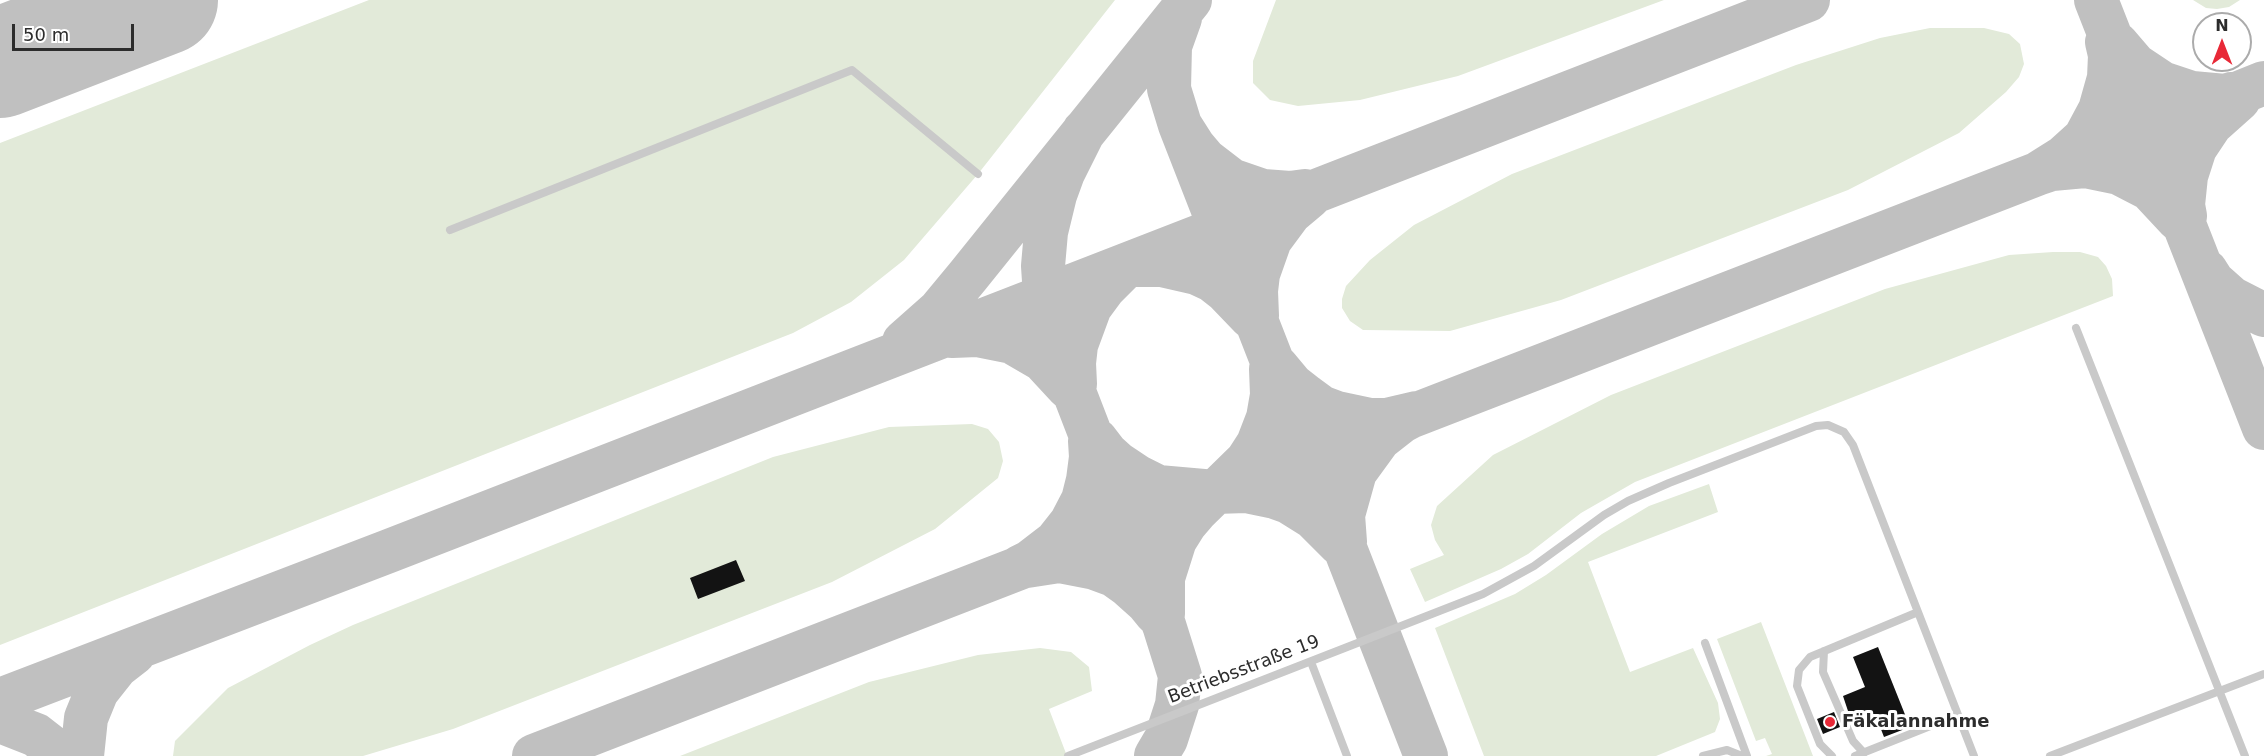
<!DOCTYPE html>
<meta charset="utf-8">
<style>
body{margin:0}
#map{position:relative;width:2264px;height:756px;overflow:hidden;background:#fff;font-family:"DejaVu Sans",sans-serif}
canvas{display:block}
.north{position:absolute;left:2192px;top:12px;width:60px;height:60px;box-sizing:border-box;background:#fff;border:2px solid #ababab;border-radius:50%;rotate:0deg;font-size:16px;font-weight:700;line-height:24px;text-align:center;color:#2c2c2c}
.north::after{content:'';display:block;margin:auto;width:21px;height:27px;background:#e82937;clip-path:polygon(50% 0,100% 100%,50% 72%,0 100%)}
.scale{position:absolute;left:12px;top:24px;width:122px;height:27px;box-sizing:border-box;border:3px solid #2c2c2c;border-top:0;padding-left:8px;font-size:18px;line-height:21px;white-space:nowrap;color:#2c2c2c;-webkit-text-stroke:4px #fff;paint-order:stroke}
</style>
<div id="map">
<canvas width="2264" height="756"></canvas>
<div class="north">N</div>
<div class="scale">50 m</div>
</div>
<script>
const ctx = document.querySelector('canvas').getContext('2d');
ctx.lineJoin = 'round';
function paint(path, color) {
  ctx.fillStyle = color;
  ctx.fill(path, 'evenodd');
}
function poly(rows) {
  const path = new Path2D();
  for (const r of rows) {
    path.moveTo(r[0], r[1]);
    for (let i = 2; i < r.length; i += 2) path.lineTo(r[i], r[i + 1]);
  }
  return path;
}
function stroke(path, color, width, dash) {
  ctx.strokeStyle = color;
  ctx.lineWidth = width;
  ctx.lineCap = dash ? 'butt' : 'round';
  ctx.setLineDash(dash || []);
  ctx.stroke(path);
}
function label(font, color, halo, rows, align = 'center') {
  ctx.font = font + ' "DejaVu Sans",sans-serif';
  ctx.lineWidth = 6;
  ctx.setLineDash([]);
  ctx.textBaseline = 'middle';
  ctx.strokeStyle = halo;
  ctx.fillStyle = color;
  for (const [text, x, y, turn = 0] of rows) {
    ctx.save();
    ctx.translate(x, y);
    ctx.rotate((+turn || 0) * Math.PI / 180);
    ctx.textAlign = isNaN(turn) ? turn : align;
    if (halo) ctx.strokeText(text, 0, 0);
    ctx.fillText(text, 0, 0);
    ctx.restore();
  }
}
paint(poly([
 [369,0,1115,0,978,174,904,260,851,302,793,333,0,645,0,143],
 [1276,0,1664,0,1458,76,1360,100,1298,106,1270,100,1253,83,1253,61],
 [2193,0,2240,0,2229,7,2217,9,2206,8],
 [1930,28,1984,28,2009,34,2020,44,2024,64,2019,77,2006,92,1959,133,1848,190,1561,300,1450,331,1363,330,1350,321,1342,308,1342,299,1346,286,1370,260,1414,225,1512,174,1796,65,1880,38],
 [2053,252,2080,252,2098,257,2106,266,2112,279,2113,296,1635,482,1581,513,1528,554,1501,569,1425,602,1410,569,1444,555,1435,540,1431,525,1437,506,1493,455,1611,395,1885,289,2009,255],
 [972,424,988,429,999,442,1003,461,998,478,935,529,832,582,453,729,363,756,173,756,175,741,228,688,310,645,353,625,773,457,889,427],
 [1709,484,1718,512,1588,562,1630,672,1693,648,1718,703,1720,719,1715,732,1656,756,1484,756,1435,628,1515,594,1546,575,1602,534,1649,506],
 [1761,622,1813,756,1766,756,1772,754,1765,738,1756,741,1717,639],
 [1040,648,1071,652,1089,667,1092,691,1049,709,1067,756,680,756,869,682,978,655]
]), '#e2ead9');
stroke(poly([
 [2096,0,2264,428],
 [1180,18,1170,46,1169,89,1180,125,1194,147,1205,160,1231,180,1263,191,1290,193,1305,191],
 [2107,42,2110,55,2109,78,2100,110,2085,138,2064,157,2037,174,2052,169,2085,166,2119,173,2150,189,2178,219],
 [2117,44,2135,65,2162,83,2192,93,2225,96,2231,94],
 [1180,125,1426,756],
 [1084,131,1063,173,1055,195,1046,232,1043,266,1045,296,1051,329,1059,353,1164,625,1180,676,1177,705,1166,739,1156,756],
 [2185,216,2183,205,2186,176,2195,148,2211,124,2239,99],
 [2206,271,2213,282,2231,298,2264,315],
 [1257,316,1256,291,1258,274,1270,240,1290,213,1309,197],
 [952,336,977,335,1012,342,1043,360,1068,387],
 [904,342,939,311,968,276,1190,0],
 [1277,367,1292,385,1306,396,1321,407,1337,413,1370,420,1387,420,1417,413,1402,421,1379,439,1355,472,1343,515,1345,542],
 [1075,384,1074,363,1076,345,1090,307,1104,288,1127,265,1162,265,1197,273,1212,280,1226,291,1251,317],
 [1096,440,1106,453,1117,463,1138,477,1158,487,1215,492,1246,491,1275,497,1289,502,1313,517,1340,544],
 [1090,441,1091,457,1088,480,1083,500,1071,523,1056,542,1030,562,1020,567,1059,561,1095,568,1114,575,1128,585,1147,602,1156,613],
 [1163,614,1163,578,1175,540,1185,524,1197,510,1247,461,1258,444,1268,418,1272,395,1271,369],
 [0,700,389,551,1808,0],
 [0,721,36,735,63,756],
 [82,756,86,718,97,691,116,667,134,653],
 [534,756,2037,174,2264,83]
]), '#c0c0c0', 44);
stroke(poly([
 [0,63,163,0]
]), '#c0c0c0', 110);
paint(poly([
 [736,560,745,581,698,599,690,578],
 [1878,647,1910,727,1884,737,1875,714,1852,723,1843,696,1865,687,1853,657],
 [1834,712,1840,727,1823,734,1817,719]
]), '#131313');
stroke(poly([
 [450,230,852,70,978,174],
 [2076,328,2245,756],
 [1705,643,1747,756],
 [1824,651,1823,672,1853,741,1864,753],
 [1311,662,1347,756],
 [1068,756,1483,594,1534,566,1604,515,1628,501,1669,483,1816,426,1828,425,1844,432,1853,445,1974,756],
 [1703,756,1727,750,1742,756],
 [1832,756,1820,744,1797,686,1799,670,1810,657,1918,612],
 [1855,756,1958,715],
 [2050,756,2264,674]
]), '#c9c9c9', 8);
for (const [x, y, r, color] of [
 [1830,722,6,"#e82937"]
]) {
  const dot = new Path2D();
  dot.arc(x, y, r, 0, 2 * Math.PI);
  ctx.fillStyle = color;
  ctx.fill(dot);
  stroke(dot, '#fff', 2);
}
label('18px', '#2c2c2c', '#fff', [
 ["Betriebsstraße 19",1244,670,-21]
]);
label('bold 18px', '#2c2c2c', '#fff', [
 ["Fäkalannahme",1842,722]
], 'left');
</script>
